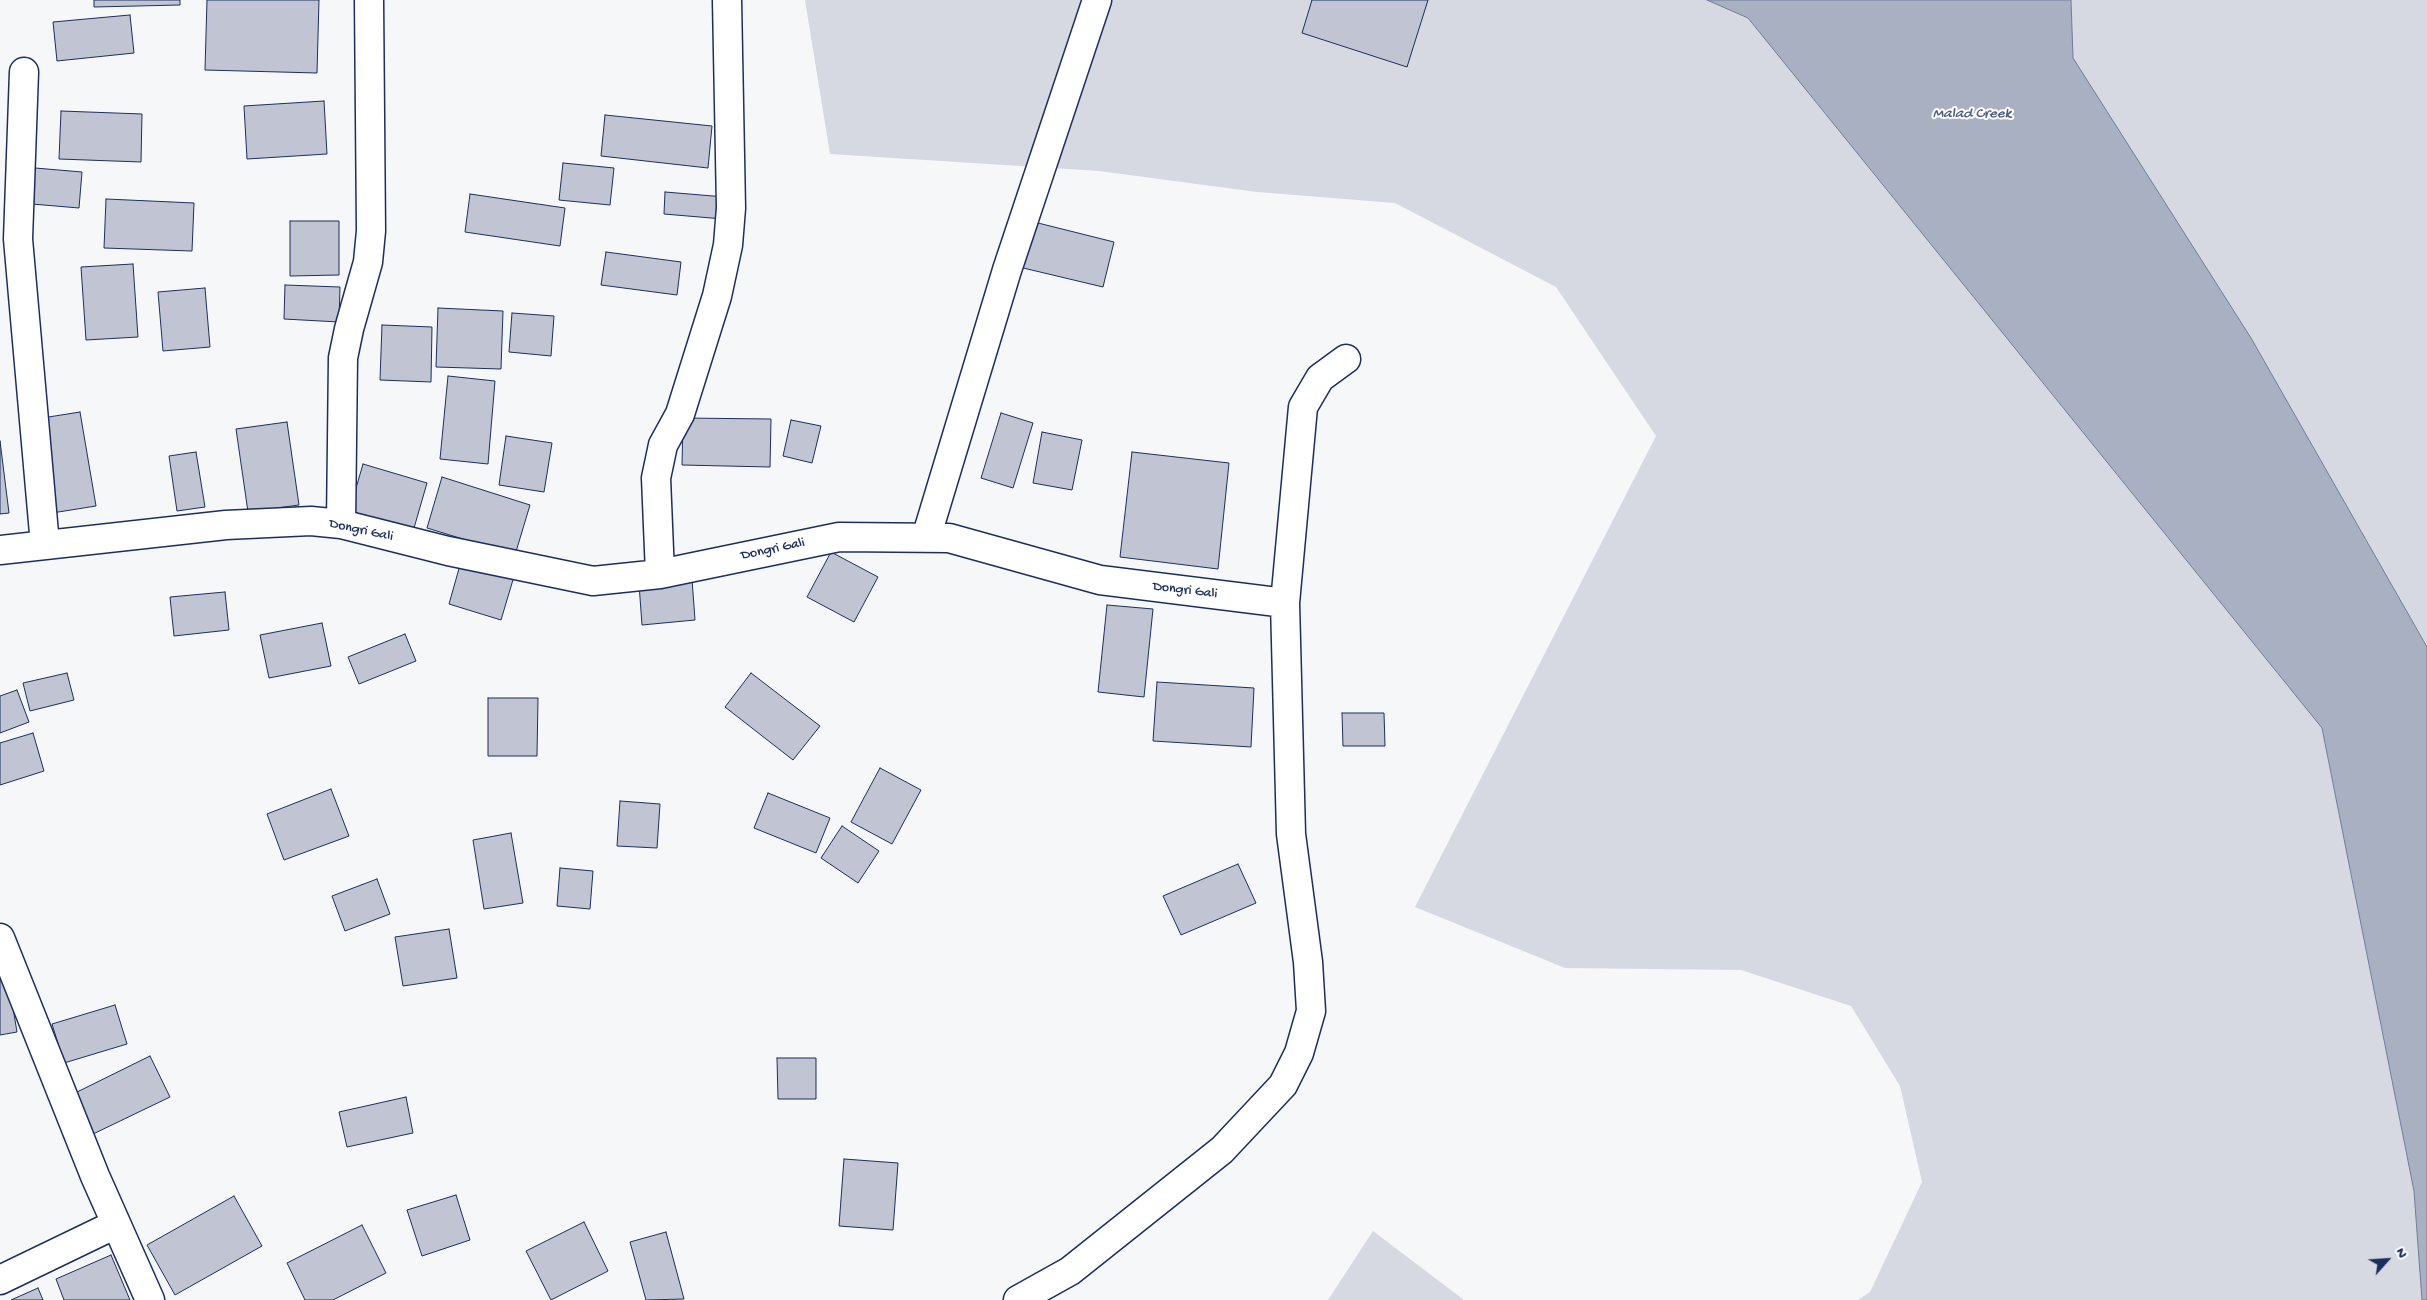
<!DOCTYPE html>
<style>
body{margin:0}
#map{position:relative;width:2427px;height:1300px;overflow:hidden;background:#f6f7f9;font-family:"Gochi Hand",sans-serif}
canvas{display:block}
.north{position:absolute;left:2362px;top:1235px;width:50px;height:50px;-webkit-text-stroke:4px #fff;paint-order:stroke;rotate:64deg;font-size:14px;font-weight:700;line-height:20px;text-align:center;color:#1b2f5e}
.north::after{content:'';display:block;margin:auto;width:18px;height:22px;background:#1b2f5e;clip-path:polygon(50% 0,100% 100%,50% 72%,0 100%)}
</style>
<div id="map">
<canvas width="2427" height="1300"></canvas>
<div class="north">N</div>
</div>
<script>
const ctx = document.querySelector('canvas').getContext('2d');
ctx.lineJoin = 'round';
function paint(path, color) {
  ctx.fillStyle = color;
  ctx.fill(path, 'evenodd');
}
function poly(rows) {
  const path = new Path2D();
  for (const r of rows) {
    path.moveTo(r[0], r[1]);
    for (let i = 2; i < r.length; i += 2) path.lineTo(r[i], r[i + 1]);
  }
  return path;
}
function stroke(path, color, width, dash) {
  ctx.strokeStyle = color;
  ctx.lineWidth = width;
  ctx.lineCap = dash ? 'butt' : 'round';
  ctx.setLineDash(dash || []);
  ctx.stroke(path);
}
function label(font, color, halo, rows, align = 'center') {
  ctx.font = font + ' "Gochi Hand",sans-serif';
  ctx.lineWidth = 4;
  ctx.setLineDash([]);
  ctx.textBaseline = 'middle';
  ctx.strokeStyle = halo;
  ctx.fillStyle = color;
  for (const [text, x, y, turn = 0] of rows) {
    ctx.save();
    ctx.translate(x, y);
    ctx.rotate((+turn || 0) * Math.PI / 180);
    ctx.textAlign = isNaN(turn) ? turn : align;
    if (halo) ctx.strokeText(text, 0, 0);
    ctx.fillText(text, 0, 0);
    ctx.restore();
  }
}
paint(poly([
 [805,0,1707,0,1748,18,2322,728,2414,1191,2422,1300,1858,1300,1870,1292,1922,1182,1900,1086,1851,1006,1741,970,1565,968,1415,907,1656,436,1556,287,1395,203,1257,192,1099,171,830,154],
 [2071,0,2427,0,2427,647,2251,338,2072,58],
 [1373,1231,1464,1300,1328,1300]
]), '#d6d9e2');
const water = poly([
 [1707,0,2071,0,2073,58,2251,338,2427,647,2427,1300,2422,1300,2414,1191,2322,728,1748,18,1707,0]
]);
paint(water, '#a9b0c1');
stroke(water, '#707c99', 1);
const building = poly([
 [94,0,180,0,180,5,94,7,94,0],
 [207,0,319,0,317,73,205,70,207,0],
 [1312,0,1428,0,1407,67,1302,33,1312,0],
 [130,15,134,53,57,61,53,22,130,15],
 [324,101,327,154,247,159,244,106,324,101],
 [61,111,142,114,141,162,59,159,61,111],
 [605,115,712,126,708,168,601,156,605,115],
 [563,163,614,168,610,205,559,200,563,163],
 [35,168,82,172,79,208,32,204,35,168],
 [665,192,725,197,723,219,664,214,665,192],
 [470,194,565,208,560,246,465,232,470,194],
 [106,199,194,203,192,251,104,248,106,199],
 [290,221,339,221,339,275,290,276,290,221],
 [1030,221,1114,242,1103,287,1019,267,1030,221],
 [606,252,681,262,677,295,601,285,606,252],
 [133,264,138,337,86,340,81,267,133,264],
 [285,285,340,287,339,322,284,319,285,285],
 [205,288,210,347,163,351,158,292,205,288],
 [438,308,503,311,501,369,436,367,438,308],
 [512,313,554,316,551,356,509,352,512,313],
 [382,325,432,327,431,382,380,380,382,325],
 [448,376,495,381,488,464,440,459,448,376],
 [80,412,96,506,52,513,36,419,80,412],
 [1001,413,1033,423,1013,488,981,478,1001,413],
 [683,418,771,419,770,467,682,465,683,418],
 [791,420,821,426,812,463,783,456,791,420],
 [287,422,299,505,248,512,236,429,287,422],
 [1042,432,1082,440,1072,490,1033,483,1042,432],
 [506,436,552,443,544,492,499,485,506,436],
 [0,441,9,513,0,514,0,441],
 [196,452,205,507,177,511,169,456,196,452],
 [1132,452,1229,463,1218,569,1120,557,1132,452],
 [363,464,427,483,412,535,348,516,363,464],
 [442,477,530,505,515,555,427,528,442,477],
 [831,552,878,577,854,622,807,597,831,552],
 [462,558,515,573,501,620,449,604,462,558],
 [692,579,695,620,642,625,639,584,692,579],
 [225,592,229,630,174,636,170,597,225,592],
 [1107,605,1153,609,1144,697,1098,692,1107,605],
 [322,623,331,666,269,678,260,635,322,623],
 [405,634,416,661,359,684,348,657,405,634],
 [67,673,74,700,30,711,23,683,67,673],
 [751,673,820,726,793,760,725,707,751,673],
 [1157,682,1254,688,1251,747,1153,741,1157,682],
 [17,690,29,722,0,733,0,696,17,690],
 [488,698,538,698,537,756,488,756,488,698],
 [1342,713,1384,713,1385,746,1343,746,1342,713],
 [33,733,44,771,0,785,0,743,33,733],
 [880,768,921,790,892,844,851,822,880,768],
 [331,789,349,836,284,860,267,814,331,789],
 [768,793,830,818,816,853,754,828,768,793],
 [620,801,660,804,657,848,617,846,620,801],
 [842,826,879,851,858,883,821,858,842,826],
 [511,833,523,903,484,909,473,840,511,833],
 [1238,864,1256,903,1181,935,1163,896,1238,864],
 [560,868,593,871,590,909,557,906,560,868],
 [377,879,390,914,345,931,332,896,377,879],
 [449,929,457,978,403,986,395,937,449,929],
 [7,972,17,1032,0,1035,0,973,7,972],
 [115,1005,127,1044,64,1063,52,1024,115,1005],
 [150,1056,170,1097,91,1135,71,1095,150,1056],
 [777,1058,816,1058,816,1099,778,1099,777,1058],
 [406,1097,413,1133,347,1147,339,1112,406,1097],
 [844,1159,898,1163,893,1230,839,1226,844,1159],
 [456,1195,470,1240,422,1256,407,1210,456,1195],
 [234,1196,262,1246,175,1295,147,1245,234,1196],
 [584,1222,608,1271,551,1300,526,1251,584,1222],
 [362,1225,386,1273,333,1300,305,1300,287,1263,362,1225],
 [666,1232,684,1299,646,1300,630,1242,666,1232],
 [111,1255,130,1300,64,1300,56,1279,111,1255],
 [38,1288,43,1300,11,1300,38,1288]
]);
paint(building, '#c0c4d3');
stroke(building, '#1b2f5e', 1);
const minor = poly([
 [24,72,18,239,45,545],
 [341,524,343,358,349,329,368,262,371,231,369,0],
 [926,538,1007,270,1097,0],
 [0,550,226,525,311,521,341,524,448,551,593,581,660,574,839,537,949,538,1100,580,1285,603,1303,407,1320,378,1346,359],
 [660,574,656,478,663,445,680,414,717,296,728,245,731,208,727,0],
 [0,938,95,1176,150,1300],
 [0,1280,116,1224],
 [1018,1300,1070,1271,1222,1150,1283,1085,1299,1053,1311,1011,1308,962,1291,834,1285,603]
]);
stroke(minor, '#1b2f5e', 31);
stroke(minor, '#fff', 28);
label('14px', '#1b2f5e', '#fff', [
 ["Dongri Gali",361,531,12],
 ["Dongri Gali",773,550,-12],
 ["Dongri Gali",1185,591,7]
]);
label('italic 15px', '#4d5c81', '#fff', [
 ["Malad Creek",1972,115]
]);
</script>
